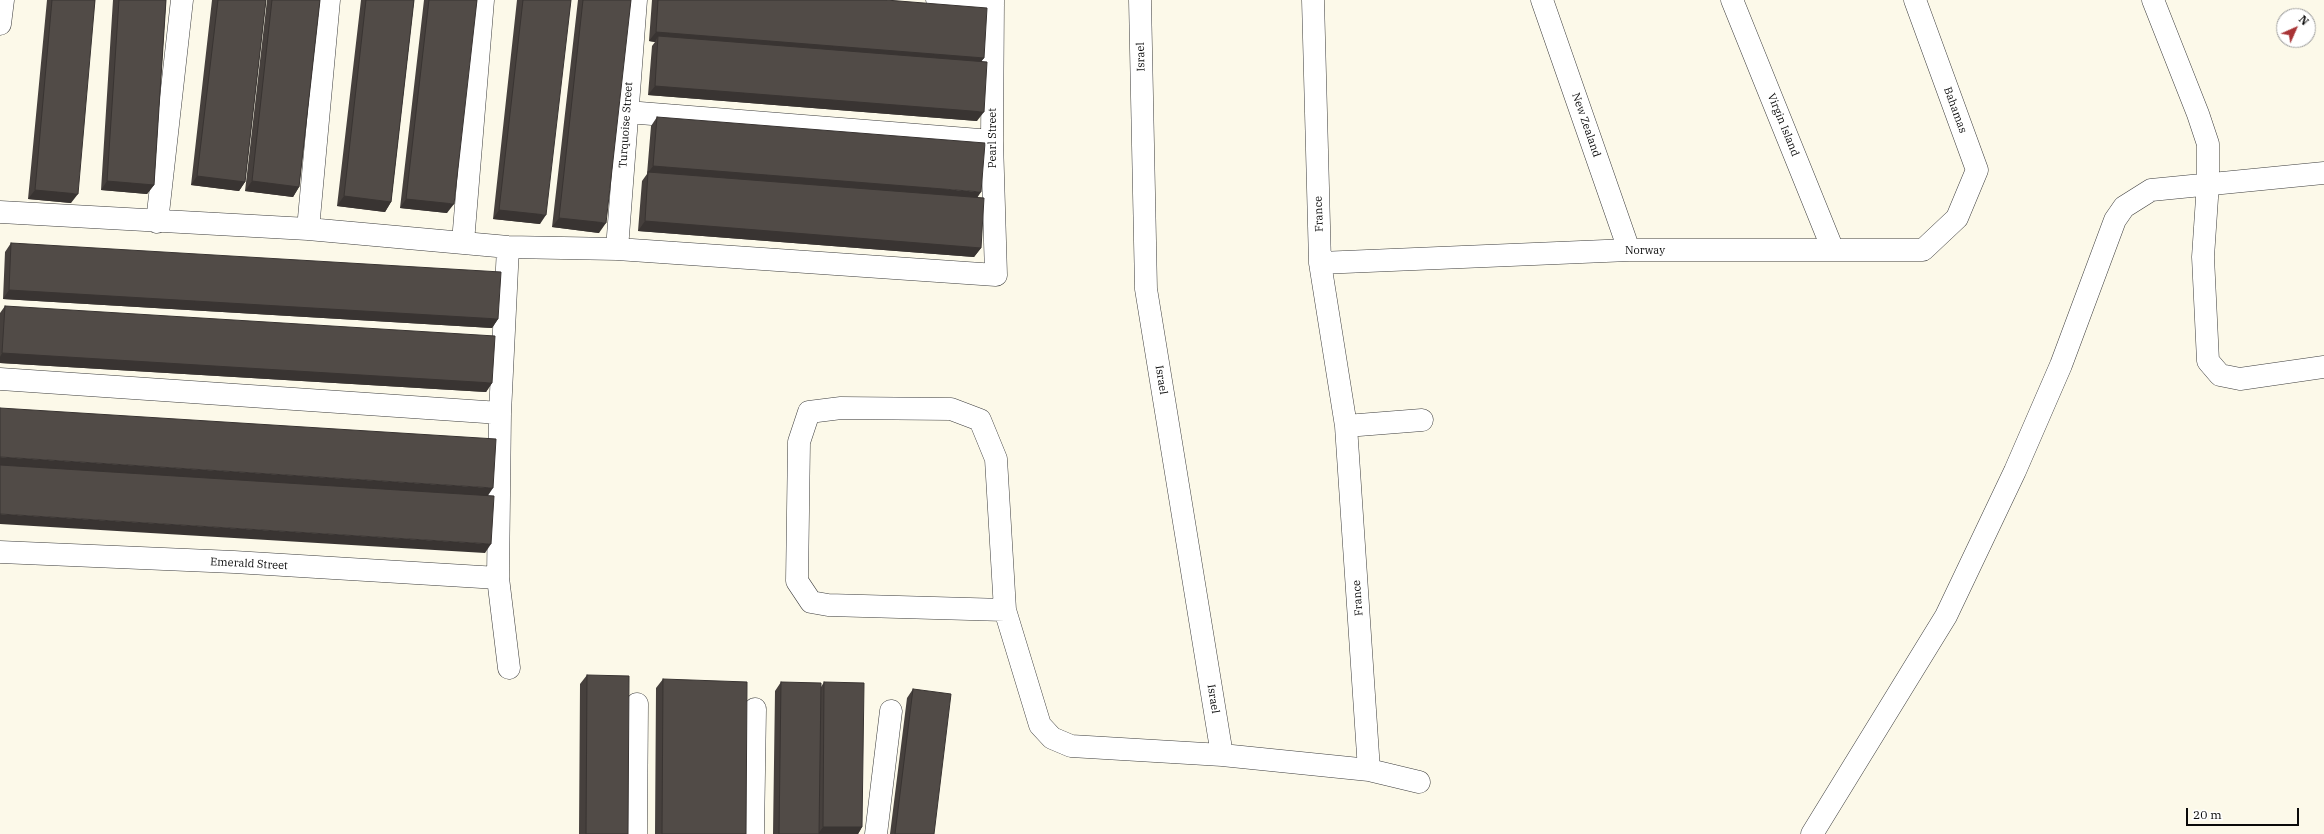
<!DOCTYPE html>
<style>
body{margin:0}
#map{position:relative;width:2324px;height:834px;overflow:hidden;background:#fcf9e9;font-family:"IBM Plex Serif",serif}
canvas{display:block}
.north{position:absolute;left:2276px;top:8px;width:40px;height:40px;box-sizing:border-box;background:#fff;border:1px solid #9d9d9d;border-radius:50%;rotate:45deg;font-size:11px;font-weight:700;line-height:16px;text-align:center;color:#0a0a0a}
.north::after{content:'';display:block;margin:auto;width:14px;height:18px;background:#a83335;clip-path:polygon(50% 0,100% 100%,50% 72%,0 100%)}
.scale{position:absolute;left:2186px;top:808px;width:113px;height:18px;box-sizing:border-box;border:2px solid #0a0a0a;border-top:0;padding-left:5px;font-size:12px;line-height:14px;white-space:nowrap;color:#0a0a0a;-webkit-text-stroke:3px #fff;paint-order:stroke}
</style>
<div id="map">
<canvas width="2324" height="834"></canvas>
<div class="north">N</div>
<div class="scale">20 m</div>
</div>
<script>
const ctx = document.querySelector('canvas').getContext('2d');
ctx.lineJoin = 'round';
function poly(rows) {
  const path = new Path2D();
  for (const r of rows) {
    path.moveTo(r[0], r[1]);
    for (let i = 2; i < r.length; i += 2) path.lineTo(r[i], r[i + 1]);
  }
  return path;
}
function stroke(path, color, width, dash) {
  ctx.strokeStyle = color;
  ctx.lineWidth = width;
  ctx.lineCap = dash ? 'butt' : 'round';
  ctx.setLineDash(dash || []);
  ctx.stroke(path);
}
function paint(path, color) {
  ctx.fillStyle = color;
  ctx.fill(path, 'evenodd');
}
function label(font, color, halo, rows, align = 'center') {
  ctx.font = font + ' "IBM Plex Serif",serif';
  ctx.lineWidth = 4;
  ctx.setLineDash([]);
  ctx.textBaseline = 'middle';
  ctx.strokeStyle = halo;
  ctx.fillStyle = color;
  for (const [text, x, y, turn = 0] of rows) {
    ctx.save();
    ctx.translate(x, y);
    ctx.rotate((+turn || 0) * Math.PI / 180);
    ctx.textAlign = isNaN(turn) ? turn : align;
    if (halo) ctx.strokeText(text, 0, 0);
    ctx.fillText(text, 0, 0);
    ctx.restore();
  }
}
const minor = poly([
 [937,0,993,5],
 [1140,0,1146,289,1222,755],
 [1313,0,1320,263,1346,426,1369,770],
 [1542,0,1629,250],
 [1732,0,1833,250],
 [2153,0,2198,114,2208,144,2208,183,2203,257,2208,361,2220,375,2240,379,2324,367],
 [0,24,3,0],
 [627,112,992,141],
 [0,212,308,229,508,247,617,249,996,275,992,141,993,0],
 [157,222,182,0],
 [308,229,329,0],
 [463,242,483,0],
 [508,247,500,413,498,578,509,668],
 [617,249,636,0],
 [1320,263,1629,250,1923,250,1957,218,1977,170,1915,0],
 [0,379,500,413],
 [1346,426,1422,420],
 [0,552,234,562,498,578],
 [1005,610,828,605,811,602,797,581,799,442,809,412,841,408,951,409,980,420,996,459,1005,610,1040,725,1052,738,1071,746,1222,755,1369,770,1419,782],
 [636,834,637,704],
 [753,834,755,709],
 [876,834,891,711],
 [1812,834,1946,616,2015,471,2061,365,2115,220,2124,207,2151,190,2324,173]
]);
stroke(minor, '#3d3d3d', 23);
stroke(minor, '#fff', 22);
paint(poly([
 [47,0,95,0,71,203,28,199],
 [113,0,166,0,154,185,147,194,101,190],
 [212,0,266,0,245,182,239,191,191,185],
 [267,0,320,0,299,187,293,197,245,191],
 [361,0,414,0,391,202,385,212,337,206],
 [424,0,477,0,447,213,400,208],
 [517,0,571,0,540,224,493,219],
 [578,0,631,0,599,233,552,227],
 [652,0,886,0,984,58,981,61,977,121,648,95,652,46,655,42,649,41],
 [657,117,978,197,981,248,974,257,638,231,642,181,647,174,651,126],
 [11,243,498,319,492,328,3,299,5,252],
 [5,306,492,383,486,392,0,363,0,313],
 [587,675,628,834,579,834,580,684],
 [663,679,746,834,655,834,656,688],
 [781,682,821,687,824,682,862,827,858,834,773,834,775,691],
 [913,689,934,834,890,834,907,698]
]), '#46403d');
paint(poly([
 [656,32,984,58,977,67,658,36,655,42,649,41],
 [655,86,984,112,977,121,648,95],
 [653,166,981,192,975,201,648,173],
 [197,176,245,182,239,191,191,185],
 [107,181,154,185,147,194,101,190],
 [252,181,299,187,293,197,245,191],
 [35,190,78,194,71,203,28,199],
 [344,196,391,202,385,212,337,206],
 [406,199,454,204,447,213,400,208],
 [499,210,546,215,540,224,493,219],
 [559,218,606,223,599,233,552,227],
 [645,221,981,248,974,257,638,231],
 [9,290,498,319,492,328,3,299],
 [2,353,492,383,486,392,0,363,0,357],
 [0,457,493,488,487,497,0,467],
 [0,514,491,544,485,553,0,524],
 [823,827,862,827,858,834,818,834]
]), '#393432');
const building = poly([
 [52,0,95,0,78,194,35,190,52,0],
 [119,0,166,0,154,185,107,181,119,0],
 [218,0,266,0,245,182,197,176,218,0],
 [272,0,320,0,299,187,252,181,272,0],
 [366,0,414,0,391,202,344,196,366,0],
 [429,0,477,0,454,204,406,199,429,0],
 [523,0,571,0,546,215,499,210,523,0],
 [583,0,631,0,606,223,559,218,583,0],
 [658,0,886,0,987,8,984,58,656,32,658,0],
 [658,36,987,62,984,112,655,86,658,36],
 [657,117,985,143,981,192,653,166,657,117],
 [648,172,984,198,981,248,645,221,648,172],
 [11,243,501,272,498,319,9,290,11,243],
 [5,306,495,336,492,383,2,353,5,306],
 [0,408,496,439,493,488,0,457,0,408],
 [0,465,494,496,491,544,0,514,0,465],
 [587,675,629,676,628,834,586,834,587,675],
 [663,679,747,682,746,834,662,834,663,679],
 [781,682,821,683,819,834,779,834,781,682],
 [824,682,864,683,862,827,823,827,824,682],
 [913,689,951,694,934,834,895,834,913,689]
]);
paint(building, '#514b47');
stroke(building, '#393432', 1);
label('11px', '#0a0a0a', '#fff', [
 ["Israel",1141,57,-91],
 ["Bahamas",1955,110,70],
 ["Turquoise Street",626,125,-86],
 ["New Zealand",1586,125,71],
 ["Virgin Island",1783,125,68],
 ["Pearl Street",993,138,-90],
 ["France",1319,214,-92],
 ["Norway",1645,251],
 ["Israel",1161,380,81],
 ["Emerald Street",249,564,3],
 ["France",1358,598,-94],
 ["Israel",1213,699,81]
]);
</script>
